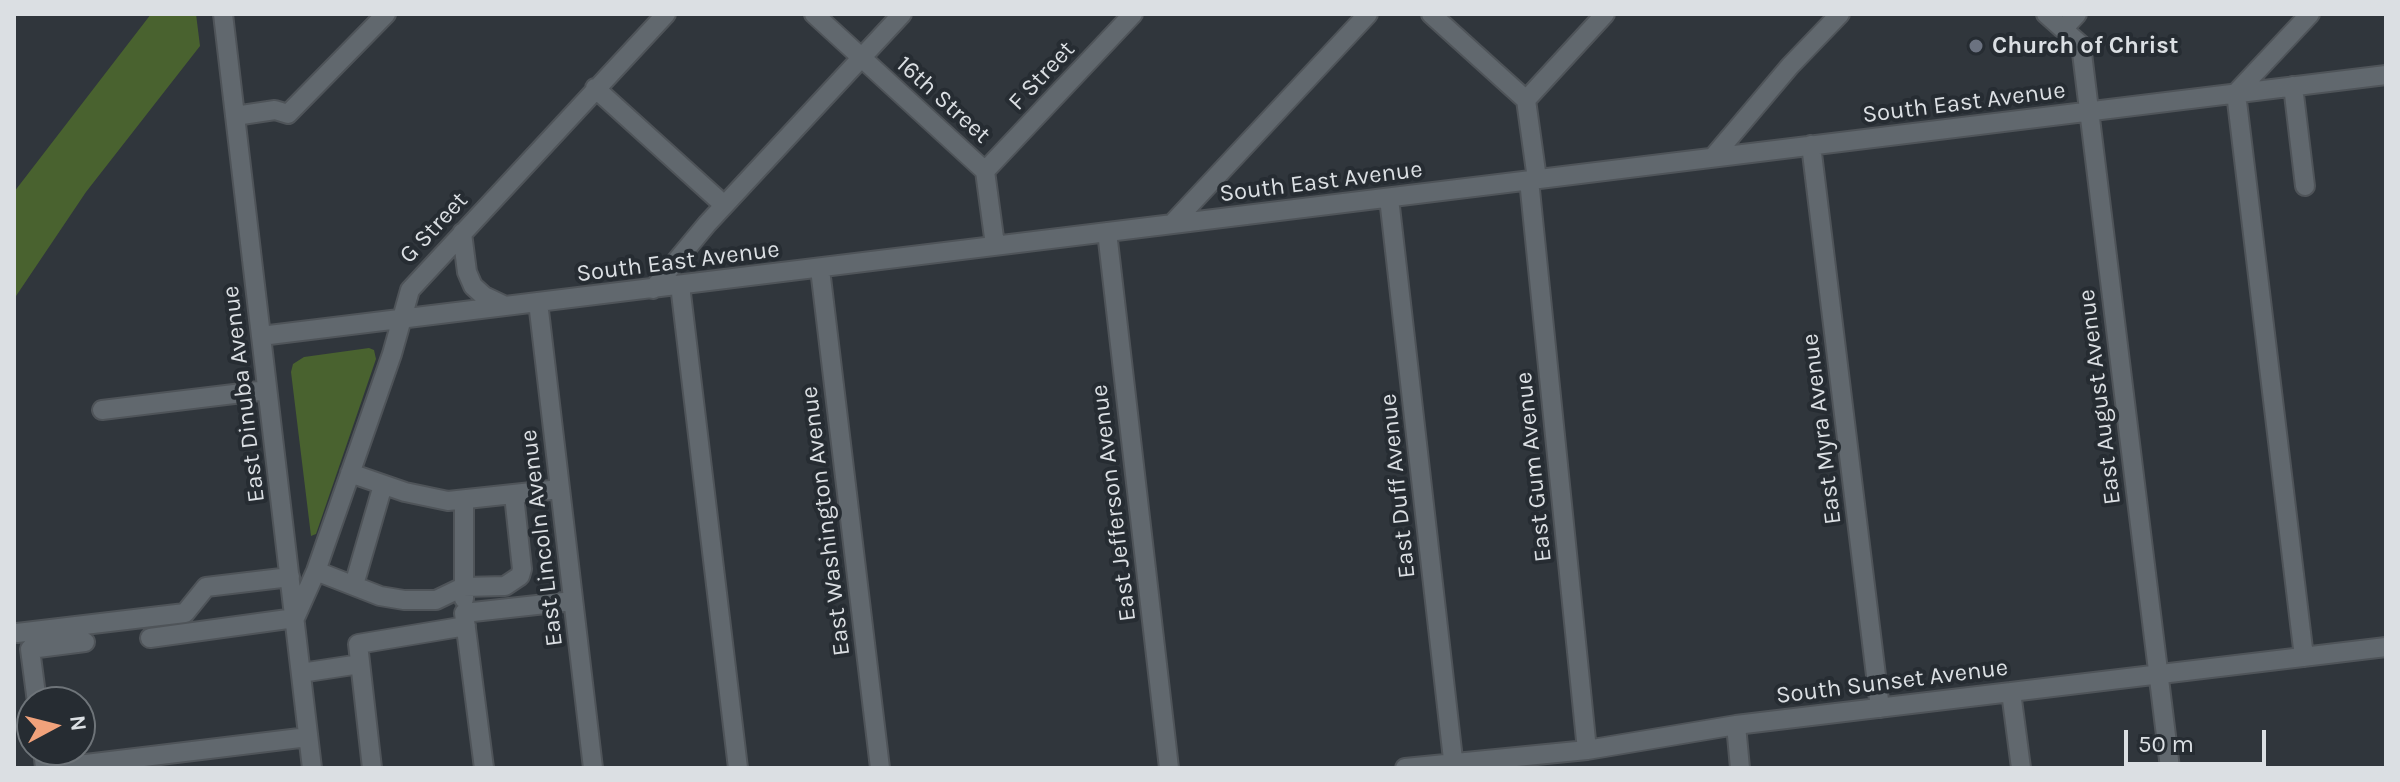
<!DOCTYPE html>
<style>
body{margin:0}
#map{position:relative;width:2400px;height:782px;overflow:hidden;background:#30363c;font-family:Karla,sans-serif}
canvas{display:block}
.frame{position:absolute;inset:0;border:16px solid #dbdfe3;pointer-events:none}
.north{position:absolute;left:16px;top:686px;width:80px;height:80px;box-sizing:border-box;background:#262c32;border:2px solid #6e7479;border-radius:50%;rotate:83deg;font-size:22px;font-weight:700;line-height:32px;text-align:center;color:#dbdfe3}
.north::after{content:'';display:block;margin:auto;width:28px;height:36px;background:#f1a27b;clip-path:polygon(50% 0,100% 100%,50% 72%,0 100%)}
.scale{position:absolute;left:2124px;top:730px;width:142px;height:36px;box-sizing:border-box;border:4px solid #dbdfe3;border-top:0;padding-left:10px;font-size:24px;line-height:28px;white-space:nowrap;color:#dbdfe3;-webkit-text-stroke:6px #262c32;paint-order:stroke}
</style>
<div id="map">
<canvas width="2400" height="782"></canvas>
<div class="frame"></div>
<div class="north">N</div>
<div class="scale">50 m</div>
</div>
<script>
const ctx = document.querySelector('canvas').getContext('2d');
ctx.lineJoin = 'round';
function paint(path, color) {
  ctx.fillStyle = color;
  ctx.fill(path, 'evenodd');
}
function poly(rows) {
  const path = new Path2D();
  for (const r of rows) {
    path.moveTo(r[0], r[1]);
    for (let i = 2; i < r.length; i += 2) path.lineTo(r[i], r[i + 1]);
  }
  return path;
}
function stroke(path, color, width, dash) {
  ctx.strokeStyle = color;
  ctx.lineWidth = width;
  ctx.lineCap = dash ? 'butt' : 'round';
  ctx.setLineDash(dash || []);
  ctx.stroke(path);
}
function label(font, color, halo, rows, align = 'center') {
  ctx.font = font + ' Karla,sans-serif';
  ctx.lineWidth = 8;
  ctx.setLineDash([]);
  ctx.textBaseline = 'middle';
  ctx.strokeStyle = halo;
  ctx.fillStyle = color;
  for (const [text, x, y, turn = 0] of rows) {
    ctx.save();
    ctx.translate(x, y);
    ctx.rotate((+turn || 0) * Math.PI / 180);
    ctx.textAlign = isNaN(turn) ? turn : align;
    if (halo) ctx.strokeText(text, 0, 0);
    ctx.fillText(text, 0, 0);
    ctx.restore();
  }
}
paint(poly([
 [151,14,196,14,200,46,86,192,14,299,14,192],
 [369,348,374,350,376,359,316,534,311,536,291,372,293,364,304,357]
]), '#49622f');
const minor = poly([
 [223,14,312,768],
 [814,14,985,171,995,245],
 [1431,14,1526,100,1537,179],
 [2046,14,2081,45,2170,768],
 [2063,29,2077,14],
 [2293,86,2305,186],
 [595,88,724,205],
 [1526,100,1605,14],
 [235,116,275,110,288,114,386,14],
 [1811,145,1880,708],
 [1714,156,1790,66,1840,14],
 [985,171,1133,14],
 [1529,180,1587,750],
 [1389,198,1454,768],
 [1172,224,1368,14],
 [1107,232,1169,768],
 [462,233,467,272,473,286,484,296,503,305],
 [820,269,880,768],
 [680,285,738,768],
 [653,289,707,224,902,14],
 [538,302,593,768],
 [261,336,2386,75],
 [102,410,267,390],
 [350,473,405,492,448,501,560,489],
 [464,501,464,599],
 [316,571,380,596,404,600,436,600,463,587,505,586,520,576,522,569,514,495],
 [354,585,383,485],
 [17,633,185,613,206,587,290,577],
 [150,638,295,618,316,571,392,354,410,290,666,14],
 [2304,657,2236,93,2310,14],
 [301,673,360,664],
 [2011,692,2021,768],
 [37,702,30,649,85,642],
 [1736,725,1740,768],
 [43,750,45,768],
 [53,768,308,737],
 [372,768,358,644,466,626],
 [484,768,464,613,573,601],
 [1405,768,1587,750,1736,725,2386,647]
]);
stroke(minor, '#4f5459', 22);
stroke(minor, '#61686e', 18);
for (const [x, y, r, color] of [
 [1976,46,8,"#6b7280"]
]) {
  const dot = new Path2D();
  dot.arc(x, y, r, 0, 2 * Math.PI);
  ctx.fillStyle = color;
  ctx.fill(dot);
  stroke(dot, '#262c32', 3);
}
label('bold 24px', '#dbdfe3', '#262c32', [
 ["Church of Christ",1992,46]
], 'left');
label('24px', '#dbdfe3', '#262c32', [
 ["F Street",1042,76,-47],
 ["16th Street",943,100,42],
 ["South East Avenue",1964,103,-7],
 ["South East Avenue",1321,182,-7],
 ["G Street",434,228,-47],
 ["South East Avenue",678,262,-7],
 ["East Dinuba Avenue",244,394,-97],
 ["East August Avenue",2100,397,-97],
 ["East Myra Avenue",1822,429,-97],
 ["East Gum Avenue",1534,467,-96],
 ["East Duff Avenue",1398,486,-96],
 ["East Jefferson Avenue",1114,503,-97],
 ["East Washington Avenue",826,521,-97],
 ["East Lincoln Avenue",542,538,-97],
 ["South Sunset Avenue",1892,682,-7]
]);
</script>
